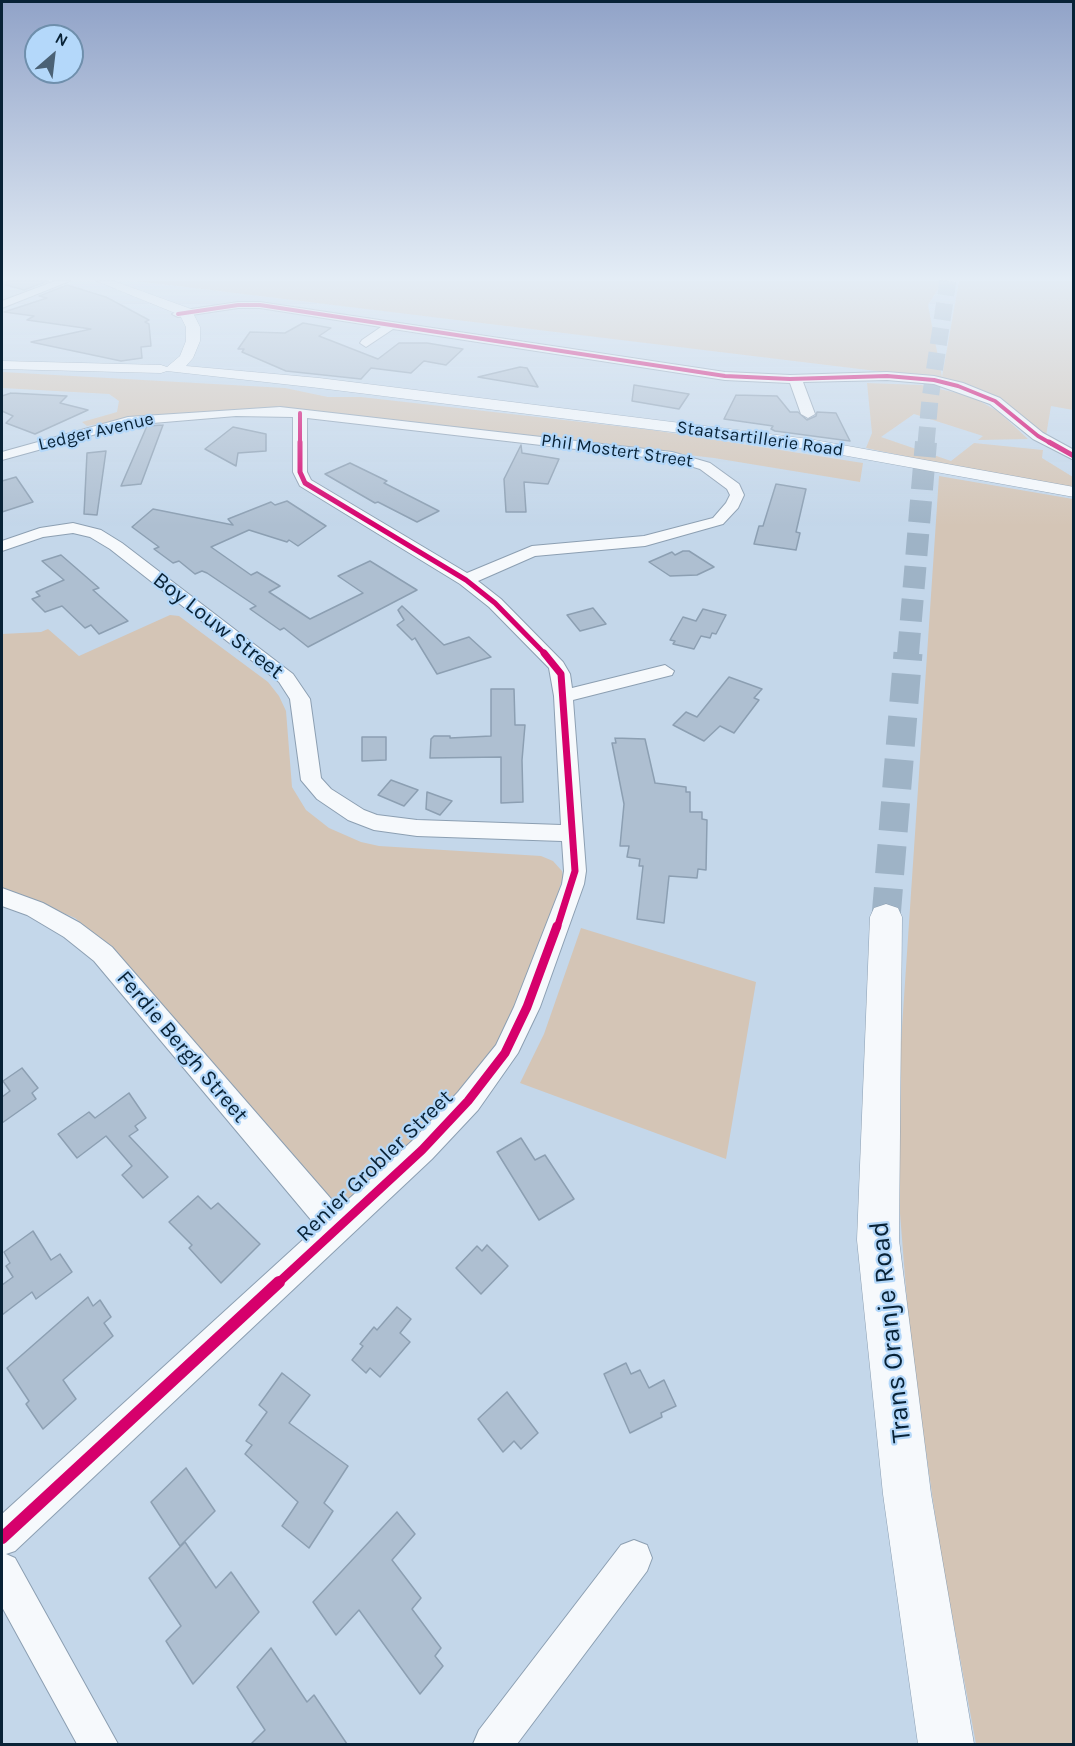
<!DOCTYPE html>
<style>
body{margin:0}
#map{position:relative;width:1075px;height:1746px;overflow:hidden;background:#c4d7ea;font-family:Karla,sans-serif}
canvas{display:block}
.frame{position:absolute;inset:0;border:3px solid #082236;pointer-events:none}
.north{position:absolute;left:24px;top:24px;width:60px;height:60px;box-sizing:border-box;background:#b4d8fa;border:2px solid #6f8fac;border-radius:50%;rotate:28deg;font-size:16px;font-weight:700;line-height:24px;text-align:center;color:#082236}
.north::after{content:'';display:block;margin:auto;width:21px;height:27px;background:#4a6175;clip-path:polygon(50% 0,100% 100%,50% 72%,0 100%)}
</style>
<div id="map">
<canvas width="1075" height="1746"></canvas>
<div class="frame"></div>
<div class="north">N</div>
</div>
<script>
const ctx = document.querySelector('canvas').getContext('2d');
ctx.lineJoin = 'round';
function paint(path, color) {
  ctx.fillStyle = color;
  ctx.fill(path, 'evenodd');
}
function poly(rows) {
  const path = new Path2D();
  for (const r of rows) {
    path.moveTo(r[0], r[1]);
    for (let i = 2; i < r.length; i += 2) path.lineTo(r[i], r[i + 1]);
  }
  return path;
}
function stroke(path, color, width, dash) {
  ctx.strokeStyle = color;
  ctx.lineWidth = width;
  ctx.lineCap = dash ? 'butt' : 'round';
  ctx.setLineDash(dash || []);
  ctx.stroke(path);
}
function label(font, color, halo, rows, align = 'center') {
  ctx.font = font + ' Karla,sans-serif';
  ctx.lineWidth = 4.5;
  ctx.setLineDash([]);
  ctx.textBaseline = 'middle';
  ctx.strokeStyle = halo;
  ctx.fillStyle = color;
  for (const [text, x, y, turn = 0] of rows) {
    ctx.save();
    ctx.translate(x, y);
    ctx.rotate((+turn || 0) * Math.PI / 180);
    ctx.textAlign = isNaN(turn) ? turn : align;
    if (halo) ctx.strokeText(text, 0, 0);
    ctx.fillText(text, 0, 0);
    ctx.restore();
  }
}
paint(poly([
 [136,281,943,281,928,305,942,377,959,281,1073,281,1073,410,1051,406,1046,436,1013,409,909,375],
 [2,372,285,388,328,397,361,397,652,430,863,463,860,482,714,458,279,408,140,416,87,426,82,422,117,412,119,401,109,394,2,388],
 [867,383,921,385,971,396,999,412,1028,439,978,440,983,436,914,414,881,437,951,461,974,443,1043,450,1042,458,1073,477,1073,487,951,466,866,448,872,433],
 [939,476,1073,499,1073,1744,976,1744,940,1550,910,1340,898,1188,899,1072],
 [170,615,179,616,268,682,279,696,286,711,292,787,306,810,329,828,361,842,379,846,541,856,553,861,562,871,563,877,549,921,500,1040,479,1074,359,1195,350,1199,330,1199,106,944,75,918,2,888,2,634,41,632,48,629,79,656],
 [581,928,756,982,726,1159,520,1083,544,1034]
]), '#d4c5b6');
const building = poly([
 [7,281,48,281,24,290,6,285,7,281],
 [67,285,106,297,149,320,145,322,149,324,151,346,141,347,142,358,121,361,31,342,91,329,27,320,34,316,4,312,47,298,39,296,67,285],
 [303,323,331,328,319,336,378,359,399,343,427,343,463,349,446,365,424,361,411,373,371,368,361,379,286,371,242,352,244,349,238,349,250,332,285,333,303,323],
 [520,367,527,368,538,387,478,377,520,367],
 [634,385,689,394,679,409,632,401,634,385],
 [11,393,67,396,60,403,88,410,35,434,6,423,13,416,2,411,2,396,11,393],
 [736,395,777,396,790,412,798,412,807,420,816,416,817,412,836,413,850,441,775,431,771,429,773,426,724,419,736,395],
 [163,425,141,484,121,486,147,426,163,425],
 [233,427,266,434,266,451,238,453,236,466,205,449,233,427],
 [521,445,522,453,559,459,548,484,524,482,526,512,506,512,504,479,521,445],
 [106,451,97,515,84,514,87,453,106,451],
 [350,463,387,481,384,483,439,511,417,522,378,502,375,503,325,474,350,463],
 [16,477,33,502,2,512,2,481,16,477],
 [776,484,806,489,796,532,800,533,796,550,754,544,759,526,763,526,776,484],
 [287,501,326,526,298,546,289,540,287,542,249,530,211,547,251,575,257,572,280,586,269,592,310,619,363,593,338,576,370,561,417,590,308,647,284,628,280,630,250,609,256,606,207,573,202,571,195,574,179,561,173,563,154,549,159,547,132,527,153,509,233,525,228,519,271,502,275,505,287,501],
 [683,551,689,551,714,567,697,575,670,576,649,562,672,552,675,555,683,551],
 [61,555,99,588,93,590,128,621,99,634,91,625,85,628,62,606,45,612,32,599,40,596,36,592,64,580,42,561,61,555],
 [402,606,444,645,469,637,491,657,437,674,415,638,412,640,397,625,404,620,398,610,402,606],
 [593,608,606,624,580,631,567,615,593,608],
 [703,609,726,615,716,634,712,633,710,638,701,636,694,649,673,644,675,641,670,640,683,617,696,621,703,609],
 [729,677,762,689,754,698,759,700,734,733,720,726,704,741,673,725,686,712,697,717,729,677],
 [491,689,514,689,515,725,525,725,522,760,523,802,501,803,501,757,430,758,431,739,434,736,450,736,450,738,491,736,491,689],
 [362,737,386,737,386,760,362,761,362,737],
 [615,738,645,739,655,783,686,787,686,792,690,792,690,812,702,812,702,819,707,820,706,870,698,869,697,878,669,876,664,923,637,919,643,866,639,866,640,859,627,857,629,846,620,846,624,804,612,743,616,743,615,738],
 [391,780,418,790,404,806,378,795,391,780],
 [427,792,452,801,440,815,426,809,427,792],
 [22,1068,38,1088,32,1093,36,1099,2,1123,2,1097,10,1091,3,1081,22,1068],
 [129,1093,146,1118,135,1126,138,1130,129,1136,168,1177,143,1198,122,1175,132,1166,106,1136,77,1158,58,1134,89,1112,95,1118,129,1093],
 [521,1138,535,1160,545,1155,574,1199,539,1220,497,1152,521,1138],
 [198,1196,211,1209,218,1203,260,1244,221,1283,189,1248,192,1245,169,1222,198,1196],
 [33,1231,51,1260,60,1254,72,1272,36,1299,32,1292,2,1315,2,1285,13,1277,6,1266,10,1263,4,1252,33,1231],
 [487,1245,508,1266,481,1294,456,1268,477,1246,482,1251,487,1245],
 [88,1297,93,1306,100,1300,111,1317,104,1323,113,1336,63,1380,76,1399,43,1429,26,1404,29,1401,7,1368,88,1297],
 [397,1307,411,1319,400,1333,410,1342,380,1377,370,1368,366,1373,352,1360,363,1346,360,1344,374,1327,377,1330,397,1307],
 [626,1363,631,1374,640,1370,649,1388,664,1380,676,1406,661,1413,662,1417,630,1433,604,1374,626,1363],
 [282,1373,310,1395,289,1423,348,1466,324,1503,333,1511,309,1548,282,1526,298,1502,245,1454,252,1445,246,1441,267,1412,259,1405,282,1373],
 [507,1392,538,1433,521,1449,514,1441,503,1452,478,1419,507,1392],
 [186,1468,215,1511,180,1546,151,1502,186,1468],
 [397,1512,415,1534,392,1560,421,1598,412,1609,441,1648,435,1656,443,1666,420,1694,359,1610,336,1635,313,1602,397,1512],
 [185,1542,216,1588,231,1572,259,1612,193,1684,166,1641,181,1626,149,1578,185,1542],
 [271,1648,307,1702,314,1695,347,1744,251,1744,265,1730,237,1687,271,1648]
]);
paint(building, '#aebfd1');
stroke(building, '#8c9fb2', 1.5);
stroke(poly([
 [926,444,930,399,948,281]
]), '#9eb3c6', 17, [17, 8]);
stroke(poly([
 [908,654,926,442]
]), '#9eb3c6', 22, [22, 11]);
stroke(poly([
 [886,917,908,653]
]), '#9eb3c6', 29, [29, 14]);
const minor = poly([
 [55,281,70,281,2,308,2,301,55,281],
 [238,302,260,302,725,372,790,375,887,372,934,376,963,383,1000,398,1043,433,1074,450,1074,460,1033,439,990,404,934,384,887,380,803,382,815,414,808,418,801,414,790,383,725,380,393,329,366,347,360,343,362,340,381,327,260,308,238,308,178,317,172,314,178,311,238,302],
 [280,407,672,452,710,463,739,484,744,495,738,508,723,524,645,546,535,556,478,581,501,599,563,662,570,674,572,688,665,665,674,671,672,675,573,700,586,871,584,884,540,1007,518,1053,478,1110,432,1159,15,1551,6,1554,15,1558,118,1744,77,1744,2,1607,2,1514,317,1227,94,961,64,937,27,915,2,906,2,888,43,903,80,923,112,947,339,1208,412,1141,458,1092,496,1045,514,1007,562,884,564,871,562,841,417,836,374,830,348,820,317,799,301,780,290,699,279,682,110,549,90,537,73,533,43,537,2,551,2,541,40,528,73,523,101,530,122,543,293,674,310,699,321,778,331,789,364,810,377,815,417,820,561,825,554,696,549,668,489,607,460,584,300,486,293,472,293,417,236,416,129,425,2,460,2,452,128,417,280,407],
 [307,418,671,460,700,469,727,489,730,495,726,503,713,518,644,536,532,546,467,573,311,480,307,472,307,418],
 [634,1540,647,1545,652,1558,647,1571,517,1744,473,1744,479,1730,621,1545,634,1540]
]);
const tertiary = poly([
 [96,281,114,281,191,309,200,327,200,341,193,358,186,366,319,378,809,439,1074,487,1074,497,809,449,319,388,167,371,161,373,2,369,2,361,161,365,167,367,180,356,186,341,186,327,180,315,96,281]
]);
const secondary = poly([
 [886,904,898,908,902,917,899,1240,931,1494,974,1744,918,1744,883,1494,857,1240,870,917,874,908,886,904]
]);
stroke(minor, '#8c9fb2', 2);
stroke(tertiary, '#8c9fb2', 1);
stroke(secondary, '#8c9fb2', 1);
paint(minor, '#f6f9fc');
paint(tertiary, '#f6f9fc');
paint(secondary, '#f6f9fc');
stroke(poly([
 [178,314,238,305,260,305,725,376,790,379,887,376,934,380,958,386,995,401,1038,436,1052,444],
 [300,413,300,444]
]), '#d6006c', 4);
stroke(poly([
 [300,442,300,472,305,483,466,580,495,603,545,654],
 [1049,442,1074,456]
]), '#d6006c', 5);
stroke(poly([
 [544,653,561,674,575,871,557,928]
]), '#d6006c', 7);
stroke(poly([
 [277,1284,422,1150,468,1101,505,1053,527,1007,557,926]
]), '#d6006c', 9);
stroke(poly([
 [2,1538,279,1282]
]), '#d6006c', 12);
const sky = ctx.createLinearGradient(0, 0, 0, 526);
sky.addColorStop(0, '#91a3c8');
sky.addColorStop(0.53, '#e4edf6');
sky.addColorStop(1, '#e4edf600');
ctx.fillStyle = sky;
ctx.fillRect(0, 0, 1075, 526);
label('18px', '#082236', '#b4d8fa', [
 ["Ledger Avenue",96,432,-13],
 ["Staatsartillerie Road",760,439,8],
 ["Phil Mostert Street",617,451,8]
]);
label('22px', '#082236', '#b4d8fa', [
 ["Boy Louw Street",218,626,38],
 ["Ferdie Bergh Street",182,1047,50],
 ["Renier Grobler Street",375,1166,-44]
]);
label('27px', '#082236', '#b4d8fa', [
 ["Trans Oranje Road",891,1332,-96]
]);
</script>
